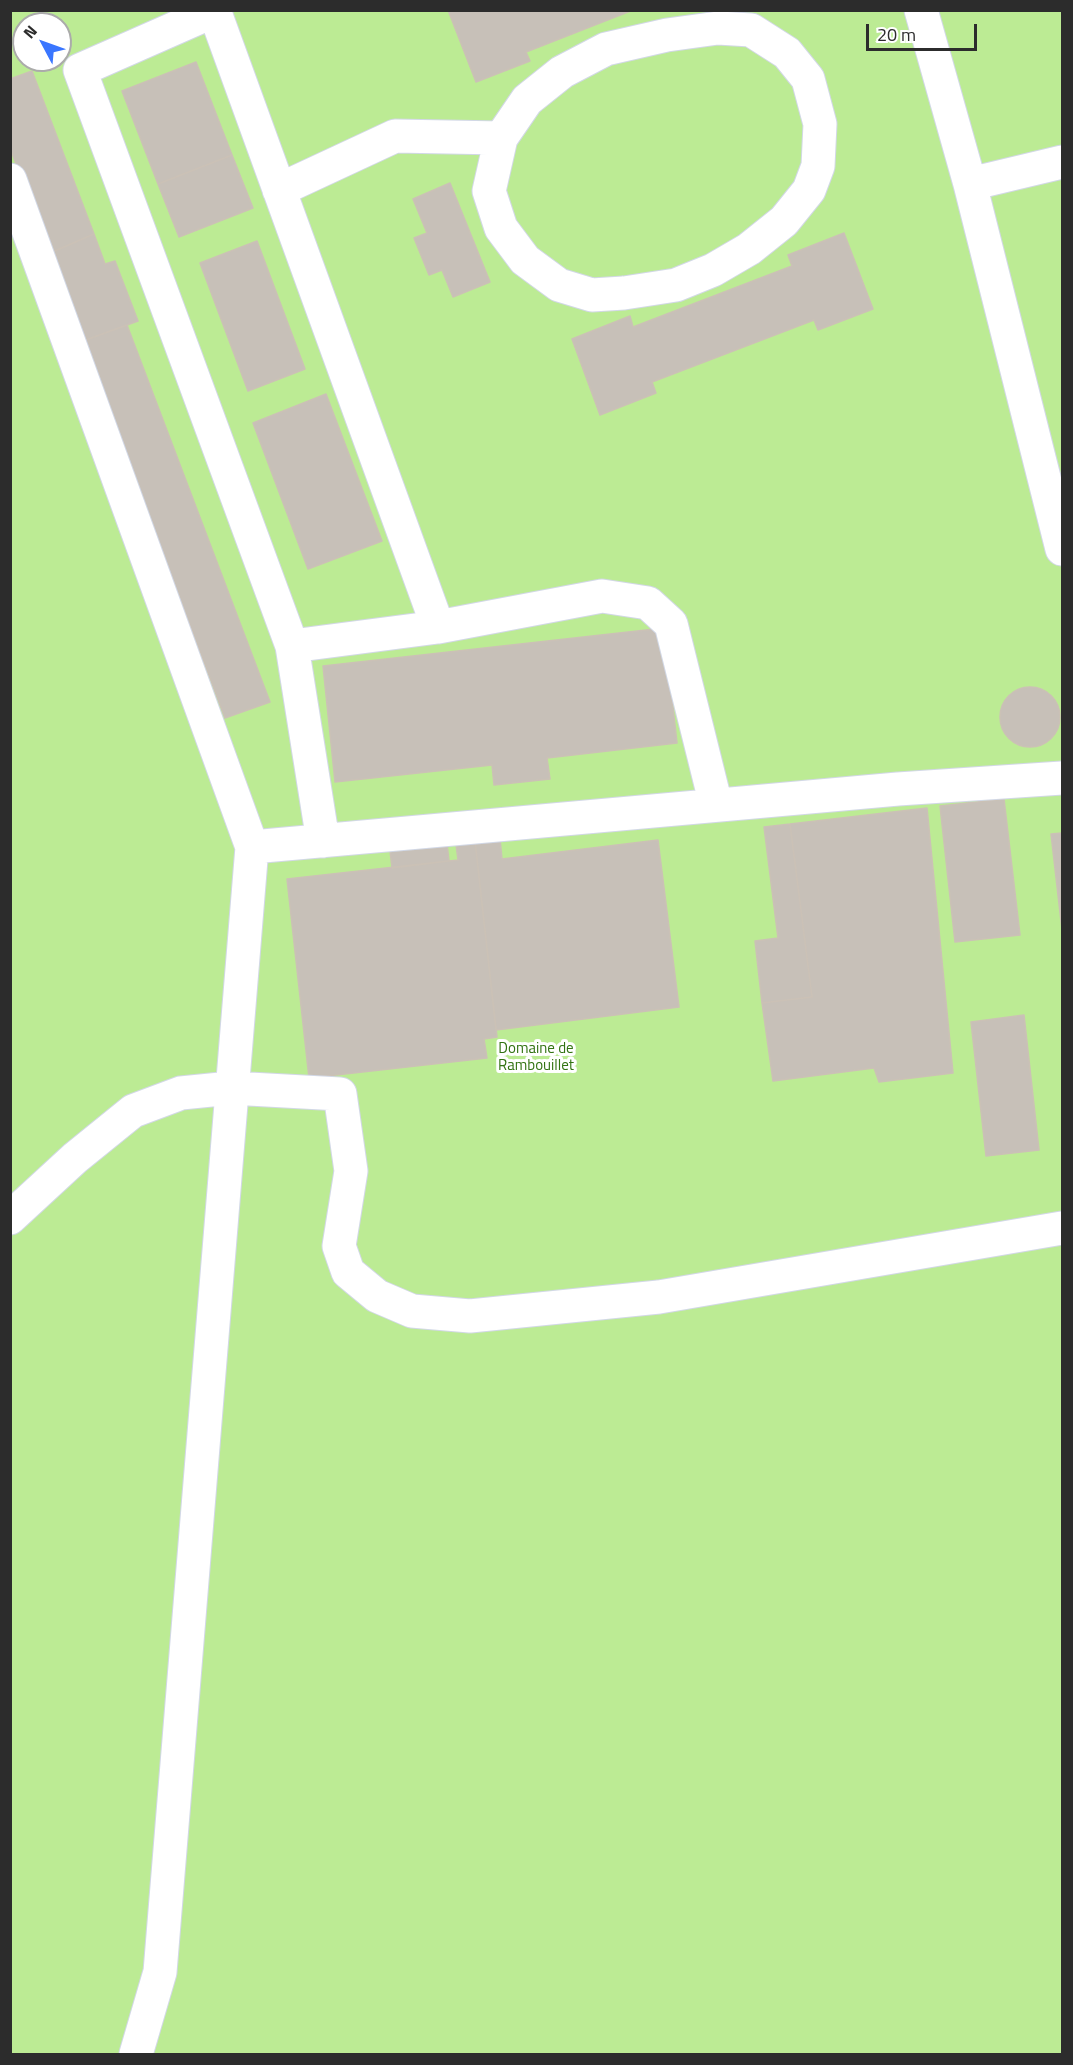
<!DOCTYPE html>
<style>
body{margin:0}
#map{position:relative;width:1073px;height:2065px;overflow:hidden;background:#efe5dd;font-family:"Titillium Web",sans-serif}
canvas{display:block}
.frame{position:absolute;inset:0;border:12px solid #2c2c2c;pointer-events:none}
.north{position:absolute;left:12px;top:12px;width:60px;height:60px;box-sizing:border-box;background:#fff;border:2px solid #ababab;border-radius:50%;rotate:311deg;font-size:16px;font-weight:700;line-height:24px;text-align:center;color:#2c2c2c}
.north::after{content:'';display:block;margin:auto;width:21px;height:27px;background:#3a76ff;clip-path:polygon(50% 0,100% 100%,50% 72%,0 100%)}
.scale{position:absolute;left:866px;top:24px;width:111px;height:27px;box-sizing:border-box;border:3px solid #2c2c2c;border-top:0;padding-left:8px;font-size:18px;line-height:21px;white-space:nowrap;color:#2c2c2c;-webkit-text-stroke:4px #fff;paint-order:stroke}
</style>
<div id="map">
<canvas width="1073" height="2065"></canvas>
<div class="frame"></div>
<div class="north">N</div>
<div class="scale">20 m</div>
</div>
<script>
const ctx = document.querySelector('canvas').getContext('2d');
ctx.lineJoin = 'round';
function paint(path, color) {
  ctx.fillStyle = color;
  ctx.fill(path, 'evenodd');
}
function poly(rows) {
  const path = new Path2D();
  for (const r of rows) {
    if (r.length === 3) {
      path.moveTo(r[0] + r[2], r[1]);
      path.arc(r[0], r[1], r[2], 0, 2 * Math.PI);
      continue;
    }
    path.moveTo(r[0], r[1]);
    for (let i = 2; i < r.length; i += 2) path.lineTo(r[i], r[i + 1]);
  }
  return path;
}
function stroke(path, color, width, dash) {
  ctx.strokeStyle = color;
  ctx.lineWidth = width;
  ctx.lineCap = dash ? 'butt' : 'round';
  ctx.setLineDash(dash || []);
  ctx.stroke(path);
}
function label(font, color, halo, rows, align = 'center') {
  ctx.font = font + ' "Titillium Web",sans-serif';
  ctx.lineWidth = 6;
  ctx.setLineDash([]);
  ctx.textBaseline = 'middle';
  ctx.strokeStyle = halo;
  ctx.fillStyle = color;
  for (const [text, x, y, turn = 0] of rows) {
    ctx.save();
    ctx.translate(x, y);
    ctx.rotate((+turn || 0) * Math.PI / 180);
    ctx.textAlign = isNaN(turn) ? turn : align;
    if (halo) ctx.strokeText(text, 0, 0);
    ctx.fillText(text, 0, 0);
    ctx.restore();
  }
}
paint(poly([
 [11,11,1062,11,1062,2054,11,2054],
 [24,24,60,24,60,60,24,60]
]), '#bceb94');
const building = poly([
 [448,10,633,10,526,52,530,61,476,82,448,10],
 [196,62,232,155,158,184,122,91,196,62],
 [32,71,94,234,50,253,10,148,10,79,32,71],
 [232,155,253,208,179,237,158,184,232,155],
 [450,183,490,282,453,297,442,270,429,275,414,238,427,233,413,199,450,183],
 [844,233,873,309,818,330,814,320,652,382,656,393,600,415,572,339,630,316,633,327,792,266,788,255,844,233],
 [94,234,105,264,115,261,138,321,83,341,50,253,94,234],
 [257,241,305,369,248,391,200,263,257,241],
 [127,325,270,702,225,718,83,341,127,325],
 [326,394,382,541,308,569,253,423,326,394],
 [664,628,677,743,547,758,550,779,494,785,492,765,335,782,323,666,664,628],
 [1030,717,30],
 [1004,799,1020,935,955,942,940,806,1004,799],
 [927,808,953,1073,879,1082,874,1068,773,1081,762,1003,812,997,790,824,927,808],
 [790,824,812,997,762,1003,755,941,778,938,764,827,790,824],
 [1062,833,1062,930,1051,834,1062,833],
 [446,835,449,861,392,868,389,842,446,835],
 [500,839,502,859,658,840,679,1007,496,1030,475,841,500,839],
 [475,841,497,1037,484,1039,487,1058,309,1078,287,879,458,860,456,844,475,841],
 [1024,1015,1039,1150,986,1156,971,1022,1024,1015]
]);
paint(building, '#c7c0b8');
stroke(building, '#cbc1b6', 1.5);
const minor = poly([
 [214,10,438,627,602,596,648,603,671,624,716,805],
 [921,10,970,184,1062,549],
 [214,11,80,70,292,646,323,841],
 [718,28,751,30,787,53,808,79,820,124,818,166,809,190,784,221,749,249,713,270,676,285,624,293,592,295,559,285,525,260,501,228,489,191,501,138,527,100,562,72,606,49,667,35,718,28],
 [10,180,252,847,160,1972,136,2054],
 [970,184,1062,162],
 [279,190,395,136,501,138],
 [292,646,438,627],
 [252,847,898,789,1062,778],
 [10,1218,75,1158,133,1111,181,1093,231,1088,340,1094,351,1171,339,1246,348,1272,377,1296,412,1311,470,1316,659,1297,1062,1228]
]);
stroke(minor, '#d2d8e6', 35);
stroke(minor, '#fff', 33);
label('15px', '#327312', '#fff', [
 ["Domaine de",536,1049],
 ["Rambouillet",536,1066]
]);
</script>
